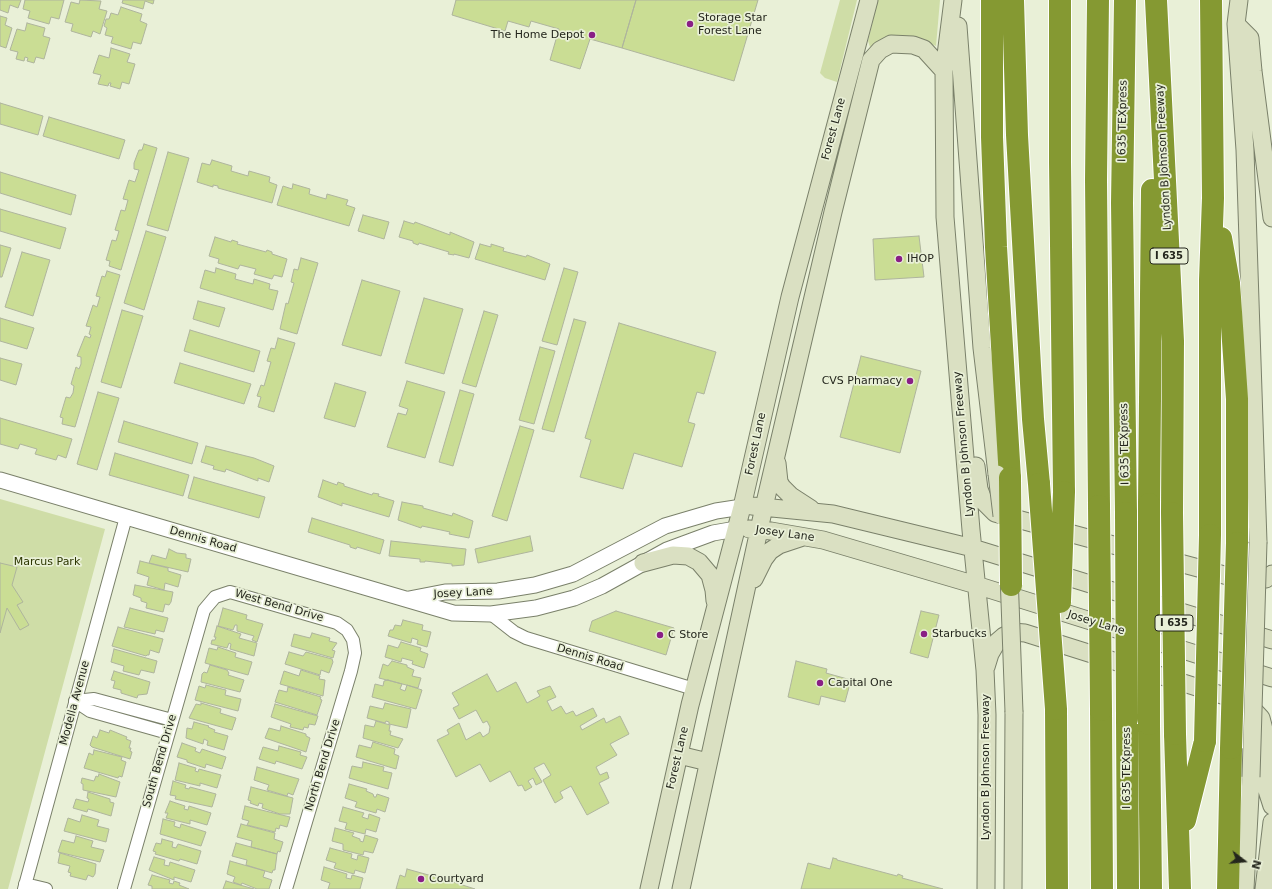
<!DOCTYPE html>
<style>
body{margin:0}
#map{position:relative;width:1272px;height:889px;overflow:hidden;background:#e9f0d7;font-family:"DejaVu Sans",sans-serif}
canvas{display:block}
.north{position:absolute;left:1224px;top:841px;width:40px;height:40px;-webkit-text-stroke:3px #e9f0d7;paint-order:stroke;rotate:106deg;font-size:11px;font-weight:700;line-height:16px;text-align:center;color:#24261d}
.north::after{content:'';display:block;margin:auto;width:14px;height:18px;background:#24261d;clip-path:polygon(50% 0,100% 100%,50% 72%,0 100%)}
</style>
<div id="map">
<canvas width="1272" height="889"></canvas>
<div class="north">N</div>
</div>
<script>
const ctx = document.querySelector('canvas').getContext('2d');
ctx.lineJoin = 'round';
function paint(path, color) {
  ctx.fillStyle = color;
  ctx.fill(path, 'evenodd');
}
function poly(rows) {
  const path = new Path2D();
  for (const r of rows) {
    path.moveTo(r[0], r[1]);
    for (let i = 2; i < r.length; i += 2) path.lineTo(r[i], r[i + 1]);
  }
  return path;
}
function stroke(path, color, width, dash) {
  ctx.strokeStyle = color;
  ctx.lineWidth = width;
  ctx.lineCap = dash ? 'butt' : 'round';
  ctx.setLineDash(dash || []);
  ctx.stroke(path);
}
function label(font, color, halo, rows, align = 'center') {
  ctx.font = font + ' "DejaVu Sans",sans-serif';
  ctx.lineWidth = 3.5;
  ctx.setLineDash([]);
  ctx.textBaseline = 'middle';
  ctx.strokeStyle = halo;
  ctx.fillStyle = color;
  for (const [text, x, y, turn = 0] of rows) {
    ctx.save();
    ctx.translate(x, y);
    ctx.rotate((+turn || 0) * Math.PI / 180);
    ctx.textAlign = isNaN(turn) ? turn : align;
    if (halo) ctx.strokeText(text, 0, 0);
    ctx.fillText(text, 0, 0);
    ctx.restore();
  }
}
paint(poly([
 [840,0,857,0,837,82,825,78,820,73],
 [878,0,940,0,936,46,912,36,898,36,870,47,868,41],
 [0,499,105,529,8,889,0,889]
]), '#cfdda7');
const building = poly([
 [0,0,21,0,18,8,10,5,8,13,0,10,0,0],
 [25,0,64,0,59,19,51,17,49,24,28,18,30,11,23,9,25,0],
 [80,0,101,1,99,9,107,11,100,34,93,31,91,37,71,31,73,24,65,22,71,2,79,4,80,0],
 [123,0,154,0,153,4,145,1,143,9,122,3,123,0],
 [456,0,636,0,622,48,590,39,580,69,550,60,559,29,531,21,529,27,508,21,505,31,452,15,456,0],
 [636,0,758,0,734,81,622,48,636,0],
 [121,7,142,14,140,21,147,24,141,44,133,42,131,49,111,43,113,37,105,35,107,28,104,26,106,19,109,19,111,13,118,15,121,7],
 [0,16,7,18,5,25,12,28,6,48,0,46,0,16],
 [27,23,45,28,43,36,50,38,44,59,36,57,34,63,27,61,28,58,25,57,24,61,16,59,18,52,10,50,17,29,25,31,27,23],
 [111,48,130,54,127,62,135,64,129,84,122,82,120,89,110,86,111,83,109,83,108,86,98,84,101,75,93,73,99,55,109,58,111,48],
 [0,103,43,116,38,135,0,124,0,103],
 [49,117,125,140,119,159,43,136,49,117],
 [144,144,157,148,121,270,109,266,110,261,106,260,112,240,116,241,119,231,115,230,121,210,125,211,128,200,123,199,129,180,135,182,139,170,134,169,134,163,137,155,139,150,142,150,144,144],
 [168,152,189,158,168,231,147,225,168,152],
 [212,160,232,166,231,171,248,176,249,171,270,177,269,182,277,185,272,203,218,188,218,186,213,185,213,187,197,182,202,163,210,165,212,160],
 [0,172,76,195,71,215,0,193,0,172],
 [293,184,310,189,309,194,326,199,327,194,348,200,346,205,355,208,349,226,277,205,283,186,292,189,293,184],
 [0,209,66,228,60,249,0,231,0,209],
 [363,215,389,222,384,239,358,231,363,215],
 [404,221,414,224,415,222,450,235,450,232,474,242,469,258,454,254,454,255,448,254,449,252,419,243,418,245,413,243,413,241,399,237,404,221],
 [146,231,166,237,144,310,124,303,146,231],
 [919,236,924,277,875,280,873,239,919,236],
 [215,237,231,242,232,240,238,242,237,244,266,252,267,250,272,252,272,254,287,259,282,277,274,275,272,279,254,274,256,269,240,265,238,269,218,263,219,259,209,256,215,237],
 [480,244,491,247,491,244,504,248,503,251,526,257,527,255,550,264,545,280,475,259,480,244],
 [0,245,11,248,2,277,0,277,0,245],
 [22,252,50,260,33,316,5,307,22,252],
 [301,258,318,263,297,334,280,329,286,303,288,304,294,283,291,282,294,269,298,270,301,258],
 [216,268,236,274,235,279,253,284,254,279,270,284,269,289,278,291,273,310,200,288,205,270,215,273,216,268],
 [564,268,578,272,557,345,542,341,564,268],
 [107,271,120,275,75,427,62,424,63,418,60,417,66,397,70,398,73,393,74,386,71,384,76,367,79,369,81,364,81,357,77,356,85,336,90,338,91,335,89,334,91,327,86,326,93,305,97,307,100,297,96,296,102,276,105,277,107,271],
 [362,280,400,291,381,356,342,345,362,280],
 [424,298,463,309,444,374,405,363,424,298],
 [198,301,225,308,219,327,193,319,198,301],
 [122,310,143,316,121,388,101,382,122,310],
 [484,311,498,315,476,387,462,383,484,311],
 [0,318,34,328,27,349,0,341,0,318],
 [574,319,586,322,554,432,542,429,574,319],
 [619,323,716,352,704,394,697,392,688,422,695,424,682,467,634,453,623,489,580,477,591,440,585,438,619,323],
 [190,330,260,351,254,372,184,351,190,330],
 [278,338,295,343,274,412,258,407,261,397,257,396,261,385,264,386,271,362,267,361,271,348,275,349,278,338],
 [540,347,555,351,534,424,519,420,540,347],
 [861,356,921,371,900,453,840,437,861,356],
 [0,358,22,364,16,385,0,380,0,358],
 [180,363,251,384,244,404,174,383,180,363],
 [407,381,445,392,425,458,387,447,398,413,406,415,408,409,399,406,407,381],
 [335,383,366,392,355,427,324,418,335,383],
 [460,390,474,394,453,466,439,462,460,390],
 [98,392,119,398,97,470,77,464,98,392],
 [0,418,72,439,66,458,58,455,56,460,35,454,37,449,20,444,18,449,0,444,0,418],
 [124,421,198,443,192,464,118,442,124,421],
 [520,426,534,430,507,521,492,516,520,426],
 [206,446,254,458,274,466,269,482,258,478,258,481,226,469,225,472,213,469,214,466,201,462,206,446],
 [115,453,189,475,183,496,109,475,115,453],
 [194,477,265,497,259,518,188,498,194,477],
 [323,480,337,485,338,482,344,484,344,486,372,495,373,493,379,494,378,496,394,501,389,517,342,503,342,506,318,497,323,480],
 [402,502,423,506,423,508,452,516,453,513,473,521,469,538,449,534,450,532,441,530,422,526,421,528,398,520,402,502],
 [312,518,384,540,380,554,357,547,356,549,350,547,350,545,308,532,312,518],
 [530,536,533,551,478,563,475,549,530,536],
 [391,541,466,549,464,565,452,566,452,564,425,561,425,562,420,562,420,559,389,556,391,541],
 [169,549,177,553,186,554,186,558,191,559,188,572,149,563,152,555,166,559,169,549],
 [140,561,168,568,168,571,181,575,178,587,165,583,164,590,147,585,149,577,137,573,140,561],
 [0,563,17,567,12,585,23,602,17,605,29,625,20,630,7,608,0,633,0,563],
 [135,585,173,592,171,602,169,605,165,604,163,612,146,608,147,603,141,601,141,598,133,595,135,585],
 [130,608,168,618,164,632,156,630,155,634,124,627,130,608],
 [223,608,247,615,246,619,263,624,257,642,252,640,254,636,237,631,237,625,235,625,233,630,218,626,223,608],
 [616,611,674,628,666,655,589,631,592,621,616,611],
 [921,611,939,615,928,658,910,653,921,611],
 [403,620,423,625,422,630,431,632,427,647,417,644,418,640,412,638,411,643,388,636,390,630,393,630,395,625,401,626,403,620],
 [217,626,241,634,239,638,257,643,254,656,230,649,231,644,229,643,227,648,211,644,212,640,215,640,216,637,214,637,217,626],
 [118,627,163,639,159,653,150,650,149,655,147,655,146,656,112,646,118,627],
 [312,633,330,638,329,641,337,643,332,650,335,651,333,658,291,646,294,634,310,638,312,633],
 [401,642,421,648,420,651,428,654,424,668,412,664,413,661,402,658,401,662,385,657,388,645,398,648,401,642],
 [218,647,236,653,235,657,252,662,248,675,205,663,209,648,217,650,218,647],
 [114,649,157,661,154,673,141,670,139,675,123,671,124,666,111,662,114,649],
 [289,652,303,656,306,652,332,659,333,662,329,673,321,670,320,675,285,664,289,652],
 [392,661,407,665,407,667,414,670,412,676,421,678,418,688,379,678,383,664,388,666,392,661],
 [796,661,827,669,826,673,851,680,845,702,821,696,819,705,788,697,796,661],
 [210,665,227,670,229,673,228,675,244,680,240,692,201,682,202,674,204,672,207,673,210,665],
 [301,670,320,676,319,679,325,680,323,696,280,684,284,671,299,676,301,670],
 [114,671,150,682,147,694,138,695,137,698,121,693,121,690,113,688,115,681,111,680,114,671],
 [487,674,497,692,516,682,527,703,540,696,537,691,550,686,556,697,547,701,552,711,561,706,566,714,573,711,576,716,593,708,597,716,580,726,582,730,604,718,606,723,620,716,629,734,610,744,617,755,596,767,600,775,607,772,609,778,599,783,609,803,587,815,571,786,560,792,563,798,555,803,543,780,551,775,544,763,534,768,542,782,536,785,533,778,528,781,532,787,525,791,522,785,518,786,510,771,490,782,480,764,456,777,437,740,449,734,447,730,459,723,466,740,480,732,483,737,489,733,490,727,487,721,483,723,476,710,459,719,453,708,459,705,452,693,487,674],
 [388,680,402,684,400,689,405,691,407,685,422,690,416,709,372,697,375,684,383,686,384,681,388,680],
 [206,685,226,690,225,695,241,699,238,711,195,700,199,686,205,688,206,685],
 [288,687,321,697,320,699,322,700,317,715,275,702,279,690,287,692,288,687],
 [201,703,221,709,220,713,236,718,232,730,189,718,196,704,201,705,201,703],
 [385,703,411,709,407,728,389,724,389,722,386,721,385,723,367,718,370,706,383,709,385,703],
 [275,704,318,716,315,725,309,724,308,728,304,727,303,730,290,727,291,724,271,717,275,704],
 [376,721,390,725,389,731,391,731,390,735,403,739,398,748,363,738,365,725,374,727,376,721],
 [194,722,209,726,208,727,215,730,214,732,228,736,224,750,207,745,208,741,204,739,203,744,186,738,187,728,192,729,194,722],
 [281,726,306,734,306,736,310,738,306,752,265,738,269,728,280,731,281,726],
 [100,730,109,733,110,730,127,737,126,739,131,741,129,748,131,748,130,751,132,752,130,759,92,747,90,745,93,736,97,738,100,730],
 [373,742,395,749,394,754,399,756,396,769,356,757,359,745,371,748,373,742],
 [182,743,196,748,195,751,200,753,202,749,226,757,222,769,206,764,205,768,187,762,187,760,177,757,182,743],
 [279,746,301,752,300,755,307,757,302,769,276,761,275,764,259,759,263,747,278,751,279,746],
 [94,750,122,757,121,760,126,762,122,777,119,776,118,778,84,768,89,753,93,755,94,750],
 [363,762,384,767,383,771,392,773,388,789,349,778,352,766,362,768,363,762],
 [179,763,196,768,195,771,198,772,199,769,221,775,217,788,200,783,200,786,175,780,179,763],
 [257,767,299,779,293,795,288,793,287,796,267,790,269,785,254,780,257,767],
 [99,774,120,782,116,797,83,790,83,784,81,783,82,778,94,781,96,776,98,777,99,774],
 [173,781,186,785,185,788,189,789,190,787,216,794,212,807,175,799,176,796,170,795,173,781],
 [349,784,367,789,366,791,373,794,374,797,376,797,377,794,389,798,385,812,377,809,376,813,355,807,357,802,345,798,349,784],
 [251,787,293,798,290,814,280,814,262,808,263,804,259,803,258,806,250,803,251,801,248,800,251,787],
 [88,792,110,799,110,802,114,803,111,816,88,809,87,812,73,808,76,799,88,802,89,799,87,798,88,792],
 [170,801,185,806,184,809,188,810,189,806,211,813,207,825,190,820,190,824,166,818,168,813,165,813,170,801],
 [245,806,290,817,287,827,280,825,279,829,276,828,275,832,247,825,249,821,242,819,245,806],
 [343,807,364,813,362,817,368,819,369,814,380,818,376,832,366,829,365,834,345,829,347,823,339,821,343,807],
 [82,815,99,820,97,826,109,829,106,842,64,831,68,818,80,822,82,815],
 [163,819,175,822,174,826,180,828,181,824,206,832,201,846,160,834,163,819],
 [241,824,275,833,274,839,283,842,280,852,278,851,277,854,251,847,252,841,237,837,241,824],
 [335,828,354,833,352,836,360,839,360,841,363,842,365,835,378,839,373,853,364,851,363,855,343,850,343,844,332,841,335,828],
 [76,836,93,841,91,847,104,850,100,862,58,852,62,840,74,843,76,836],
 [162,839,173,842,172,847,176,848,178,844,201,851,197,864,180,859,179,861,155,854,156,852,153,851,156,843,161,844,162,839],
 [236,843,277,854,275,870,273,870,272,873,246,865,247,860,232,856,236,843],
 [330,848,352,854,351,858,357,860,358,855,369,858,365,873,355,870,354,874,334,868,336,863,326,860,330,848],
 [60,853,96,864,95,874,93,877,88,875,86,880,70,876,71,873,68,872,70,866,58,863,60,853],
 [154,857,165,860,164,865,169,866,170,862,195,870,191,882,174,877,174,880,149,870,154,857],
 [833,858,837,859,837,860,897,876,898,874,903,876,902,878,943,889,801,889,808,863,830,869,833,858],
 [230,861,265,871,263,877,272,880,269,889,257,889,242,883,241,885,233,882,235,877,227,874,230,861],
 [324,867,347,874,346,878,351,879,352,875,363,878,360,889,328,889,330,883,321,880,324,867],
 [407,869,450,881,475,889,396,889,400,875,405,877,407,869],
 [152,875,170,880,169,883,173,884,174,881,180,883,179,885,189,889,152,889,152,886,148,885,152,875],
 [226,881,254,889,223,889,226,881]
]);
paint(building, '#cadd94');
stroke(building, '#aeb49d', 1);
const minor = poly([
 [491,614,514,632,526,638,694,689],
 [75,701,94,699,172,720],
 [75,701,90,711,168,733],
 [25,884,46,889],
 [24,889,126,517],
 [124,889,204,610,215,597,230,592,337,623,347,630,353,640,355,653,351,671,286,889]
]);
const tertiary = poly([
 [0,480,453,613,491,614,536,608,574,598,602,586,667,550,713,533,736,529],
 [409,599,445,592,498,591,535,585,573,574,665,526,716,511,742,507]
]);
const secondary = poly([
 [953,0,944,71,945,217,971,530,985,670,987,715,986,889],
 [1239,0,1236,24,1245,150,1258,542],
 [1236,24,1250,38,1253,71,1272,218],
 [958,26,982,348,997,474],
 [777,463,779,482,782,487,791,496,811,509],
 [976,466,979,489,984,502,995,513,1250,582,1266,579,1272,574],
 [752,506,833,514,973,548,1272,640],
 [749,529,771,531,823,540,976,585,1272,678],
 [643,563,673,555,688,556,699,562,710,575,714,590,715,601],
 [754,579,764,559,770,551,779,545,803,537],
 [986,667,990,654,997,642,1004,636,1012,632,1025,633,1247,703,1261,718,1266,737,1264,781,1272,806],
 [679,755,708,762],
 [649,889,690,705,742,507,790,297,869,0],
 [681,889,764,507,833,212,871,60,880,50,891,44,913,45,924,49,944,71],
 [1013,889,1014,712],
 [1245,889,1251,777],
 [1264,889,1272,822]
]);
const motorway = poly([
 [992,0,992,137,996,247,1010,478],
 [1013,0,1017,135,1033,419,1039,484],
 [1060,0,1060,162,1064,492],
 [1098,0,1096,180,1099,506],
 [1125,0,1122,203,1126,513],
 [1156,0,1173,341,1172,513],
 [1221,238,1229,283,1237,399,1237,543],
 [1149,504,1152,190],
 [1210,535,1210,280,1213,198,1211,0],
 [1056,709,1057,889],
 [1101,710,1102,889],
 [1127,719,1128,889],
 [1149,724,1151,889],
 [1175,734,1180,889],
 [1185,820,1205,741],
 [1228,889,1231,748]
]);
stroke(minor, '#7a806a', 14);
stroke(tertiary, '#7a806a', 17);
stroke(secondary, '#7a806a', 19);
stroke(motorway, '#fff', 24);
stroke(minor, '#fff', 12);
stroke(tertiary, '#fff', 15);
stroke(secondary, '#dae0c2', 17);
stroke(motorway, '#859932', 22);
const secondaryBridge = poly([
 [997,474,1002,516],
 [1009,574,1014,712],
 [1251,777,1258,542]
]);
const motorwayBridge = poly([
 [1010,478,1011,585],
 [1039,484,1056,709],
 [1099,506,1101,710],
 [1126,513,1127,719],
 [1172,513,1175,734],
 [1060,602,1064,492],
 [1149,724,1149,504],
 [1205,741,1210,535],
 [1231,748,1237,543]
]);
stroke(secondaryBridge, '#7a806a', 19, []);
stroke(motorwayBridge, '#fff', 24, []);
stroke(secondaryBridge, '#dae0c2', 17);
stroke(motorwayBridge, '#859932', 22);
for (const [x, y, r, color] of [
 [690,24,4,"#891f85"],
 [592,35,4,"#891f85"],
 [899,259,4,"#891f85"],
 [910,381,4,"#891f85"],
 [924,634,4,"#891f85"],
 [660,635,4,"#891f85"],
 [820,683,4,"#891f85"],
 [421,879,4,"#891f85"]
]) {
  const dot = new Path2D();
  dot.arc(x, y, r, 0, 2 * Math.PI);
  ctx.fillStyle = color;
  ctx.fill(dot);
  stroke(dot, '#e9f0d7', 1.5);
}
for (const [x, y, w] of [
 [1169,256,38],
 [1174,623,38]
]) {
  const box = new Path2D();
  box.roundRect(x - w / 2, y - 8, w, 16, 3);
  ctx.fillStyle = '#e9f0d7';
  ctx.fill(box);
  stroke(box, '#24261d', 1);
}
label('bold 10px', '#24261d', null, [
 ["I 635",1169,256],
 ["I 635",1174,623]
]);
label('11px', '#24261d', '#e9f0d7', [
 ["Storage Star",698,18],
 ["Forest Lane",698,31],
 ["The Home Depot",584,35,"right"],
 ["IHOP",907,259],
 ["CVS Pharmacy",902,381,"right"],
 ["Starbucks",932,634],
 ["C Store",668,635],
 ["Capital One",828,683],
 ["Courtyard",429,879]
], 'left');
label('11px', '#24261d', '#e9f0d7', [
 ["I 635 TEXpress",1123,121,-89],
 ["Forest Lane",834,129,-75],
 ["Lyndon B Johnson Freeway",1164,157,-93],
 ["Forest Lane",756,444,-78],
 ["Lyndon B Johnson Freeway",964,444,-95],
 ["I 635 TEXpress",1125,444,-91],
 ["Josey Lane",785,534,8],
 ["Dennis Road",203,540,16],
 ["Josey Lane",463,593,-3],
 ["West Bend Drive",279,606,16],
 ["Josey Lane",1096,623,17],
 ["Dennis Road",590,658,17],
 ["Modella Avenue",75,703,-75],
 ["Forest Lane",678,758,-77],
 ["South Bend Drive",160,761,-74],
 ["North Bend Drive",323,765,-73],
 ["Lyndon B Johnson Freeway",986,767,-90],
 ["I 635 TEXpress",1127,768,-90]
]);
label('11px', '#2c3600', '#e9f0d7', [
 ["Marcus Park",47,562]
]);
</script>
